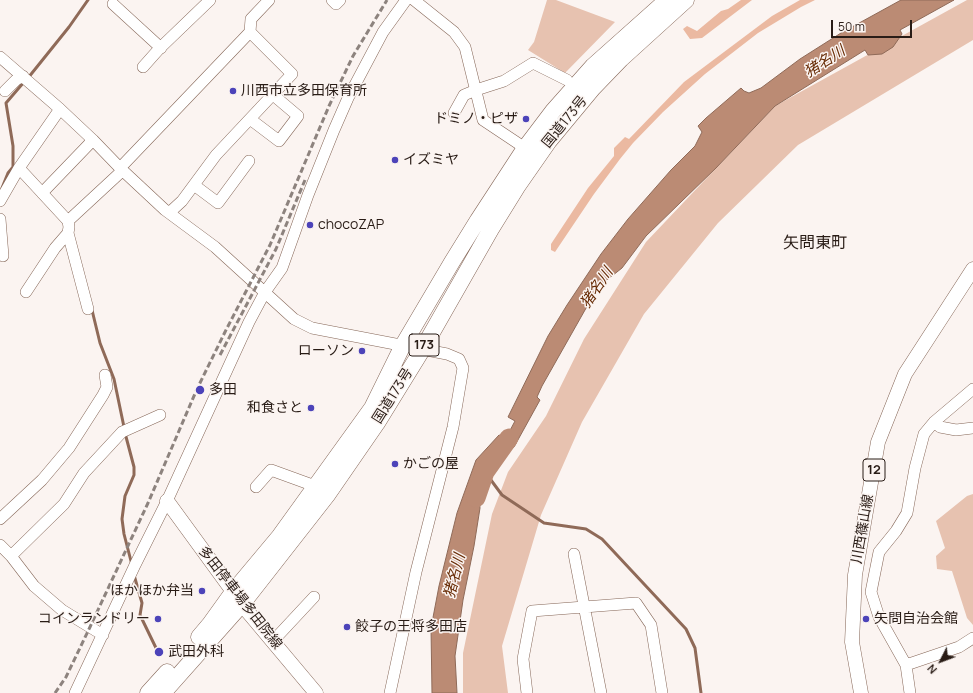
<!DOCTYPE html>
<meta charset="utf-8">
<style>
body{margin:0}
#map{position:relative;width:973px;height:693px;overflow:hidden;background:#fbf4f1;font-family:Manrope,sans-serif}
canvas{display:block}
.north{position:absolute;left:921px;top:641px;width:40px;height:40px;-webkit-text-stroke:3px #fbf4f1;paint-order:stroke;rotate:228deg;font-size:11px;font-weight:700;line-height:16px;text-align:center;color:#291c16}
.north::after{content:'';display:block;margin:auto;width:14px;height:18px;background:#291c16;clip-path:polygon(50% 0,100% 100%,50% 72%,0 100%)}
.scale{position:absolute;left:831px;top:20px;width:81px;height:18px;box-sizing:border-box;border:2px solid #291c16;border-top:0;padding-left:5px;font-size:12px;line-height:14px;white-space:nowrap;color:#291c16;-webkit-text-stroke:3px #fbf4f1;paint-order:stroke}
</style>
<div id="map">
<canvas width="973" height="693"></canvas>
<div class="north">N</div>
<div class="scale">50 m</div>
</div>
<script>
const ctx = document.querySelector('canvas').getContext('2d');
ctx.lineJoin = 'round';
function paint(path, color) {
  ctx.fillStyle = color;
  ctx.fill(path, 'evenodd');
}
function poly(rows) {
  const path = new Path2D();
  for (const r of rows) {
    path.moveTo(r[0], r[1]);
    for (let i = 2; i < r.length; i += 2) path.lineTo(r[i], r[i + 1]);
  }
  return path;
}
function stroke(path, color, width, dash) {
  ctx.strokeStyle = color;
  ctx.lineWidth = width;
  ctx.lineCap = dash ? 'butt' : 'round';
  ctx.setLineDash(dash || []);
  ctx.stroke(path);
}
function label(font, color, halo, rows, align = 'center') {
  ctx.font = font + ' Manrope,"Noto Sans JP",sans-serif';
  ctx.lineWidth = 3;
  ctx.setLineDash([]);
  ctx.textBaseline = 'middle';
  ctx.strokeStyle = halo;
  ctx.fillStyle = color;
  for (const [text, x, y, turn = 0] of rows) {
    ctx.save();
    ctx.translate(x, y);
    ctx.rotate((+turn || 0) * Math.PI / 180);
    ctx.textAlign = isNaN(turn) ? turn : align;
    if (halo) ctx.strokeText(text, 0, 0);
    ctx.fillText(text, 0, 0);
    ctx.restore();
  }
}
paint(poly([
 [547,0,556,0,615,22,565,73,528,50,534,42],
 [967,0,973,0,973,40,798,145,718,223,644,314,582,422,541,515,502,646,508,693,463,693,463,653,492,514,508,472,546,416,584,339,646,242,775,106],
 [973,494,973,625,967,618,952,571,937,569,936,556,945,548,936,521,967,496]
]), '#e7c2b0');
paint(poly([
 [741,0,752,0,702,38,690,39,683,29,687,26,697,31,721,11,728,9],
 [800,0,815,0,801,7,758,33,705,74,663,112,633,143,620,159,594,194,555,252,551,250,551,244,588,188,614,156,614,148,625,137,629,139,684,82,772,16]
]), '#ebb9a1');
const water = poly([
 [901,0,954,0,900,30,902,34,893,47,882,54,868,55,865,50,775,106,716,168,646,236,622,268,598,287,542,386,537,397,540,400,514,447,501,456,487,463,479,499,480,508,474,546,463,600,455,656,457,693,432,693,431,628,439,586,457,513,476,460,499,435,506,438,515,421,508,417,548,336,567,305,601,254,628,219,671,170,695,146,702,132,698,126,706,118,741,88,744,91,749,93,761,88,800,59,841,33,901,0]
]);
paint(water, '#bb8b74');
stroke(water, '#8f6a58', 1);
stroke(poly([
 [28,78,69,27,88,0],
 [2,188,8,173,13,167,13,146,6,103,24,82],
 [92,310,100,343,114,379,124,427],
 [125,433,134,467,134,475,125,496,122,519,124,534,132,565],
 [485,472,502,495,544,523,586,529,602,539,686,629,695,648,701,693],
 [134,575,142,603,140,615,157,650]
]), '#8f6a58', 3);
stroke(poly([
 [476,498,485,472,509,438]
]), '#bb8b74', 19);
const minor = poly([
 [332,0,336,4,340,0],
 [414,0,454,32,465,47,483,120,525,148],
 [113,4,161,48],
 [0,57,60,109,93,140,120,168,165,210,215,247,294,319,312,328,447,354,459,359,463,368,453,427,416,572,390,693],
 [143,67,159,49,210,0],
 [5,91,16,80,23,76],
 [454,113,464,95,476,90,504,81,533,63,567,80],
 [250,119,279,141,298,116,272,94],
 [19,168,68,221],
 [120,168,250,32,251,19,269,0],
 [194,185,218,203,249,161],
 [42,193,93,140],
 [0,201,19,168,60,109],
 [169,213,182,201,216,155,292,74,250,32],
 [0,219,3,256],
 [26,292,55,248,68,233],
 [88,309,68,233,69,227,68,221,122,171],
 [934,422,940,427,956,430,973,428],
 [256,487,271,470,315,486],
 [0,519,42,480,69,448,103,395,107,387,105,375],
 [0,545,11,556,34,586,62,610,103,635],
 [574,554,601,693],
 [11,556,64,504,84,473,122,432,160,415],
 [273,641,314,597],
 [906,665,959,647,973,638],
 [75,693,135,565,167,501,249,322,265,292,282,268,308,195,334,130,348,98,383,32,406,0],
 [527,693,523,659,532,611,636,603,651,625,662,693],
 [910,693,906,665,879,617,871,592,879,552,896,531,907,513,915,468,924,434,934,422,973,389]
]);
const major = poly([
 [167,501,248,612,316,693],
 [861,693,852,642,855,575,878,442,905,374,973,269]
]);
const highway = poly([
 [199,637,210,624,233,592,279,537,372,408,403,345,452,262,478,220,525,148,553,111,593,66,667,0],
 [148,693,167,672],
 [163,693,242,604,328,494,377,423,422,350,491,229,517,187,549,141,593,88,621,59,686,0]
]);
stroke(minor, '#856657', 12);
stroke(major, '#856657', 15);
stroke(highway, '#856657', 17);
stroke(minor, '#fff', 11);
stroke(major, '#fff', 14);
stroke(highway, '#fff', 16);
stroke(poly([
 [220,355,276,249,305,180],
 [55,693,66,677,90,627,148,503,197,389,225,332,270,245,329,106,353,56,387,0]
]), '#8d837e', 3, [6, 3]);
for (const [x, y, r, color] of [
 [233,91,4,"#4c43b9"],
 [526,119,4,"#4c43b9"],
 [395,160,4,"#4c43b9"],
 [310,225,4,"#4c43b9"],
 [362,351,4,"#4c43b9"],
 [200,390,5,"#4c43b9"],
 [311,408,4,"#4c43b9"],
 [395,464,4,"#4c43b9"],
 [202,591,4,"#4c43b9"],
 [158,619,4,"#4c43b9"],
 [866,619,4,"#4c43b9"],
 [347,627,4,"#4c43b9"],
 [159,652,5,"#4c43b9"]
]) {
  const dot = new Path2D();
  dot.arc(x, y, r, 0, 2 * Math.PI);
  ctx.fillStyle = color;
  ctx.fill(dot);
  stroke(dot, '#fbf4f1', 1.5);
}
for (const [x, y, w] of [
 [424,345,30],
 [874,470,22]
]) {
  const box = new Path2D();
  box.roundRect(x - w / 2, y - 11, w, 22, 3);
  ctx.fillStyle = '#fbf4f1';
  ctx.fill(box);
  stroke(box, '#291c16', 1);
}
label('bold 13px', '#291c16', null, [
 ["173",424,345],
 ["12",874,470]
]);
label('14px', '#291c16', '#fbf4f1', [
 ["川西市立多田保育所",241,91],
 ["ドミノ・ピザ",518,119,"right"],
 ["イズミヤ",403,160],
 ["chocoZAP",318,225],
 ["ローソン",354,351,"right"],
 ["多田",209,390],
 ["和食さと",303,408,"right"],
 ["かごの屋",403,464],
 ["ほかほか弁当",194,591,"right"],
 ["コインランドリー",150,619,"right"],
 ["矢問自治会館",874,619],
 ["餃子の王将多田店",355,627],
 ["武田外科",168,652]
], 'left');
label('14px', '#291c16', '#fbf4f1', [
 ["国道173号",565,122,-51],
 ["国道173号",393,396,-58],
 ["川西篠山線",863,529,-80],
 ["多田停車場多田院線",240,598,52]
]);
label('italic 15px', '#682c06', '#fbf4f1', [
 ["猪名川",825,62,-33],
 ["猪名川",597,288,-56],
 ["猪名川",455,576,-76]
]);
label('16px', '#291c16', '#fbf4f1', [
 ["矢問東町",815,244]
]);
</script>
